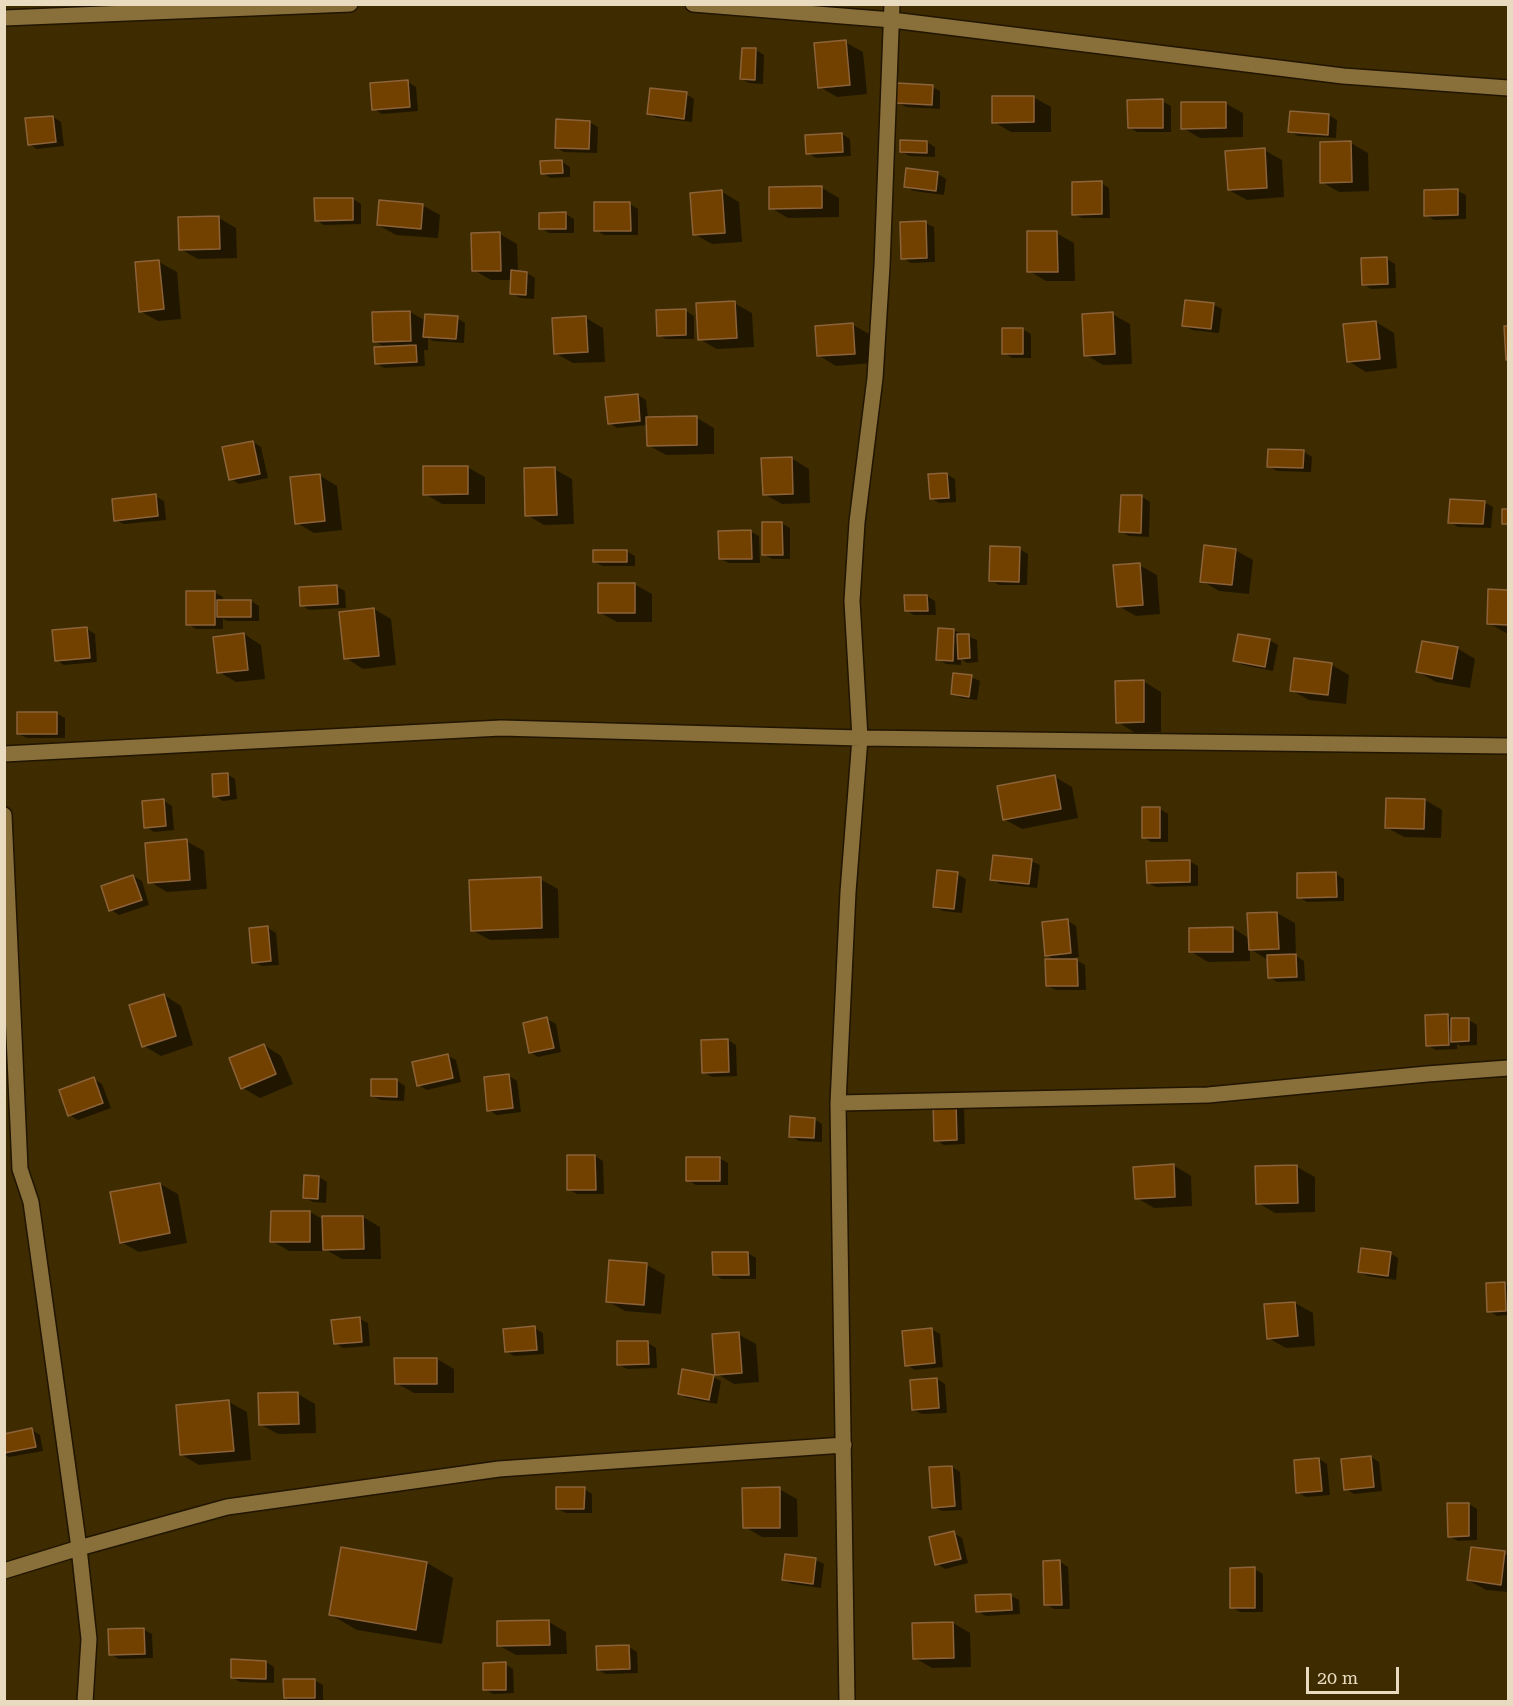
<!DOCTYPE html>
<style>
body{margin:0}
#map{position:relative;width:1513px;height:1706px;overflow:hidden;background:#3e2c00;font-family:"Roboto Serif",serif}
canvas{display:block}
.frame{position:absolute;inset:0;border:6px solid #e9dbc0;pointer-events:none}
.scale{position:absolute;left:1306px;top:1667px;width:93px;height:27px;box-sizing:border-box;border:3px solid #e9dbc0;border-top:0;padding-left:8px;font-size:18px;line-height:21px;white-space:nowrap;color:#e9dbc0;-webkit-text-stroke:4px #3e2c00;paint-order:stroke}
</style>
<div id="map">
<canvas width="1513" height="1706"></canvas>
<div class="frame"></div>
<div class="scale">20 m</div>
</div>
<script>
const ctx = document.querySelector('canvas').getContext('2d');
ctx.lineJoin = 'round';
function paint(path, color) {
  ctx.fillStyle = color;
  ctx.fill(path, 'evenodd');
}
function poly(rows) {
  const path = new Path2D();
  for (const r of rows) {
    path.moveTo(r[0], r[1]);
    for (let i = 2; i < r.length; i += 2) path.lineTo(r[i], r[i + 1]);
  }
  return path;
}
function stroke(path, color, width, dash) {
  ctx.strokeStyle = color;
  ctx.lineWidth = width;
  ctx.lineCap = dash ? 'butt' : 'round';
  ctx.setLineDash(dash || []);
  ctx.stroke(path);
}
paint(poly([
 [845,42,863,52,867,94,837,97,820,87],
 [743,49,756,50,764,55,763,84,749,83,741,79],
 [408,82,416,87,418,111,382,114,374,109],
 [932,87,940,91,940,109,906,107,898,102],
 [686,94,694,99,692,122,657,118,649,114],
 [1033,97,1051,107,1051,132,1011,132,994,122],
 [1162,101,1171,106,1171,132,1137,132,1129,127],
 [1225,103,1243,113,1243,137,1200,138,1183,128],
 [1291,113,1329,115,1337,120,1336,138,1298,136,1290,131],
 [53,117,61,122,64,146,37,149,29,144],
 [589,122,598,127,597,153,564,152,556,147],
 [842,134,850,139,851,156,816,158,808,153],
 [927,142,935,147,935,157,910,156,902,152],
 [1351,143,1368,153,1369,191,1339,192,1322,182],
 [1264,150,1282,160,1284,197,1247,200,1229,190],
 [562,162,570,167,570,177,551,178,542,173],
 [938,174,946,179,944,195,914,191,906,187],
 [1101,183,1109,188,1110,218,1082,218,1073,214],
 [822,188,839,198,839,217,788,218,771,208],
 [1458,191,1466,195,1466,219,1434,220,1426,215],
 [722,192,739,202,742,242,712,244,694,234],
 [353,199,361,204,361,224,324,225,316,220],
 [630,204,638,209,638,235,604,235,596,230],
 [422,205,440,215,438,238,396,235,378,225],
 [566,214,574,219,574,233,549,233,541,228],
 [219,218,236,228,237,258,198,259,180,249],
 [925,223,934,227,935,262,911,263,903,258],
 [1056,233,1074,243,1075,281,1046,281,1029,271],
 [500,234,517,244,518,272,527,273,535,278,534,299,520,298,512,293,512,280,491,280,474,270],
 [1362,259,1387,259,1395,264,1396,288,1371,289,1363,284],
 [159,262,177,272,181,319,158,321,140,311],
 [734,303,752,313,754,347,717,349,699,339],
 [1214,305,1222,309,1219,333,1192,330,1184,326],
 [686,311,694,316,694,339,666,339,658,335],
 [410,312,426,321,457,318,465,323,464,343,433,341,428,338,428,350,424,350,425,366,384,368,376,363,386,348,374,341,374,313],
 [1112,314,1130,324,1132,364,1103,365,1086,355],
 [586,318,603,328,605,362,573,363,555,353],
 [1376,322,1394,333,1397,368,1366,372,1348,361],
 [853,325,871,335,872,363,836,366,818,355],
 [1022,329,1031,334,1031,358,1012,358,1004,353],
 [638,395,646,400,648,418,697,418,714,428,714,454,666,455,648,445,648,425,617,428,609,423],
 [253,442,261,447,268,478,239,484,231,479],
 [1304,452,1312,457,1311,472,1277,471,1269,466],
 [791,458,809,469,810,503,782,504,764,494],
 [467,467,485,477,485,504,442,504,425,494],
 [554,469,572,479,574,524,544,525,527,515],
 [946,474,955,479,956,502,939,503,931,498],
 [319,475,337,486,342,530,314,533,297,523],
 [155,496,164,501,166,520,124,524,115,520],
 [1142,497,1150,502,1149,537,1129,536,1121,531],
 [1484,502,1493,507,1491,528,1458,527,1450,522],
 [781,523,790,528,790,559,772,559,763,554],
 [751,532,759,536,760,563,729,563,720,559],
 [1019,549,1028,554,1027,585,999,585,991,580],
 [1235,550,1253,560,1249,594,1219,591,1202,581],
 [626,551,635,556,635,566,603,566,594,562],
 [1139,565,1157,575,1160,614,1136,616,1118,606],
 [634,584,652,594,652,622,617,622,599,612],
 [336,586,345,591,346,608,309,610,301,605],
 [1490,590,1508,591,1508,634,1488,623],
 [214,592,223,597,223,601,251,601,259,606,259,621,227,621,223,619,223,629,196,629,188,624],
 [927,596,935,601,936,615,914,615,906,610],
 [374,609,391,619,396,665,363,669,346,658],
 [87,629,95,634,97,662,64,665,56,660],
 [953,630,977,640,978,662,967,663,961,659,961,665,946,664,938,659],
 [244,634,261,645,265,679,236,682,219,672],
 [1269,640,1278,645,1273,671,1243,665,1235,660],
 [1457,648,1475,659,1470,688,1436,682,1418,672],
 [1295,660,1332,665,1349,675,1346,704,1309,700,1291,690],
 [971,677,980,681,977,700,961,698,952,693],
 [1143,681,1161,692,1161,732,1135,733,1118,722],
 [56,713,65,718,65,738,27,738,18,734],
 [227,774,235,779,237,799,223,801,215,796],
 [1055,777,1072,787,1078,818,1022,829,1004,819],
 [1425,800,1442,810,1441,838,1404,837,1386,827],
 [164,801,172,806,174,830,154,832,146,827],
 [1160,809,1168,814,1168,842,1151,842,1143,837],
 [186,841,204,851,207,889,167,892,150,882],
 [1031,861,1040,865,1037,888,1000,884,992,879],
 [1189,861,1198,866,1198,886,1156,887,1148,883],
 [957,874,966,879,962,913,943,911,935,907],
 [1336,874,1344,879,1344,901,1307,902,1299,897],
 [133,876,142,881,149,905,119,915,111,910],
 [540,879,558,889,559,938,490,940,472,930],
 [1277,913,1295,923,1296,956,1304,961,1305,981,1277,982,1269,977,1268,960,1250,949,1250,961,1208,962,1190,951,1233,928,1250,939,1249,914],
 [1068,921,1076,926,1079,957,1073,958,1085,965,1086,990,1056,990,1047,986,1056,960,1046,955],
 [268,928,276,933,279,965,262,966,253,962],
 [164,995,181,1006,193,1045,161,1056,144,1046],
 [1447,1015,1455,1020,1469,1020,1477,1025,1477,1045,1461,1046,1457,1044,1457,1049,1436,1050,1427,1045],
 [547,1019,556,1024,561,1052,538,1057,530,1052],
 [728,1040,736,1045,737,1076,712,1077,703,1072],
 [264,1045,281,1056,293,1084,260,1098,243,1088],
 [448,1056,456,1060,461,1082,427,1090,418,1085],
 [509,1076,517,1081,521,1112,497,1115,489,1110],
 [94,1079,102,1084,111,1108,78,1120,69,1115],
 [397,1081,405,1086,404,1101,381,1100,372,1096],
 [956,1103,964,1108,965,1144,944,1145,936,1140],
 [814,1119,822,1124,822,1142,799,1141,791,1136],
 [595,1156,603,1161,604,1194,577,1194,568,1189],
 [719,1158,728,1163,728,1185,696,1185,688,1180],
 [1173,1165,1191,1176,1192,1206,1154,1208,1137,1198],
 [1297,1167,1315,1177,1315,1212,1275,1213,1258,1203,1257,1168],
 [319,1177,327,1182,326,1203,313,1202,304,1197],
 [160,1184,178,1194,187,1243,139,1252,121,1242],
 [310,1212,324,1220,363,1217,380,1227,381,1259,342,1259,328,1251,289,1251,272,1241],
 [748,1253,756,1258,756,1279,722,1279,714,1274],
 [1390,1253,1398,1258,1396,1280,1368,1276,1360,1272],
 [611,1262,647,1265,665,1275,661,1314,625,1311,607,1301],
 [1505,1284,1508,1286,1508,1315,1497,1316,1489,1311],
 [1295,1303,1313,1313,1315,1346,1286,1348,1268,1338],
 [360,1319,368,1323,370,1346,343,1348,335,1343],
 [534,1328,543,1333,544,1354,514,1356,506,1351],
 [931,1329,940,1334,943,1367,915,1370,907,1365],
 [738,1334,756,1344,759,1382,734,1384,717,1374],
 [648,1343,656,1348,657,1368,627,1369,618,1364],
 [437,1359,454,1369,454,1393,414,1393,396,1383],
 [713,1377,721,1381,717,1404,687,1398,679,1393],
 [937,1379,945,1384,947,1413,922,1414,913,1410],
 [298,1394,315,1404,316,1433,278,1434,260,1424],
 [229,1402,247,1412,251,1460,199,1465,182,1455],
 [32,1430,40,1435,43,1451,9,1457,4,1455,4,1435],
 [1371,1457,1379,1462,1382,1491,1354,1494,1346,1489],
 [1319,1459,1327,1464,1330,1495,1306,1497,1297,1492,1295,1461],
 [952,1467,960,1472,962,1510,942,1511,933,1507],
 [584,1489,592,1494,592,1513,566,1513,557,1509],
 [779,1489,797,1499,798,1537,762,1537,745,1527],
 [1469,1504,1477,1509,1477,1540,1458,1541,1449,1536],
 [954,1533,962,1538,968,1563,945,1569,937,1564],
 [1472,1549,1508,1555,1508,1592,1486,1590,1468,1580],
 [816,1560,824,1564,821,1588,792,1584,783,1580],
 [1060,1562,1068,1567,1070,1609,1054,1609,1045,1604],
 [427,1563,453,1578,442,1644,357,1630,331,1615],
 [1254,1569,1263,1574,1263,1612,1240,1612,1232,1607],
 [1011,1596,1019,1600,1020,1614,986,1616,977,1611],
 [549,1622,566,1632,567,1654,516,1655,498,1645],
 [953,1623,970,1633,971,1667,932,1668,915,1658],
 [110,1630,144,1630,152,1634,153,1658,119,1659,110,1654],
 [629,1647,637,1652,638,1673,606,1674,598,1670],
 [266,1662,274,1667,274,1683,240,1682,232,1677],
 [505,1664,513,1669,514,1693,493,1694,485,1689],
 [314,1680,323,1685,323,1701,287,1702,287,1698]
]), '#0007');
const building = poly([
 [846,40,850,85,818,88,814,43,846,40],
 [742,48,756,48,755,80,740,79,742,48],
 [408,80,410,107,372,110,370,83,408,80],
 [897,83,933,85,932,105,896,103,897,83],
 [650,88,687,92,684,119,647,114,650,88],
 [992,96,1034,96,1034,122,992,123,992,96],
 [1163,99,1163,128,1128,128,1127,100,1163,99],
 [1181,102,1226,102,1226,128,1181,129,1181,102],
 [1290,111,1329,114,1328,135,1288,132,1290,111],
 [53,116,56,142,28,145,25,118,53,116],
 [556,119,590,121,589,149,555,148,556,119],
 [842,133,843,152,806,154,805,135,842,133],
 [900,140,927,141,927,153,900,152,900,140],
 [1351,141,1352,182,1320,183,1320,142,1351,141],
 [1265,148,1267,188,1228,190,1225,151,1265,148],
 [562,160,563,173,541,174,540,161,562,160],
 [906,168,938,172,936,191,904,187,906,168],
 [1102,181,1102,214,1072,215,1072,182,1102,181],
 [822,186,822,208,769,209,769,187,822,186],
 [1458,189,1458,215,1424,216,1424,190,1458,189],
 [722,190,725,233,693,235,690,193,722,190],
 [314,198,353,198,353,220,315,221,314,198],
 [379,200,423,204,421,229,377,225,379,200],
 [594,202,630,202,631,231,594,231,594,202],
 [566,212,566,229,539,229,539,213,566,212],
 [219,216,220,249,179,250,178,217,219,216],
 [926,221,927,258,901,259,900,222,926,221],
 [1027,231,1057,231,1058,272,1027,272,1027,231],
 [500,232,501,271,472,271,471,233,500,232],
 [1387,257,1388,284,1362,285,1361,258,1387,257],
 [159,260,164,309,139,312,135,262,159,260],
 [511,270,527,272,526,295,510,294,511,270],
 [1185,300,1214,303,1211,329,1182,326,1185,300],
 [735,301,737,338,698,340,696,303,735,301],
 [686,309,686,335,657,336,656,310,686,309],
 [410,311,411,341,373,342,372,312,410,311],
 [1113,312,1115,354,1084,356,1082,314,1113,312],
 [425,314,458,316,456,339,423,337,425,314],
 [586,316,588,352,554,354,552,318,586,316],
 [1376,321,1380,359,1347,362,1343,324,1376,321],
 [853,323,855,354,817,356,815,326,853,323],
 [1504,326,1508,326,1508,359,1506,360,1504,326],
 [1002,328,1023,328,1023,354,1002,354,1002,328],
 [416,345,417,362,375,364,374,347,416,345],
 [638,394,640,421,608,424,605,397,638,394],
 [697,416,697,445,647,446,646,417,697,416],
 [253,441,260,474,229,480,222,447,253,441],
 [1268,449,1304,450,1303,468,1267,467,1268,449],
 [792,457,793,494,763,495,761,458,792,457],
 [423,466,468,466,468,494,423,495,423,466],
 [555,467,557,515,525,516,524,468,555,467],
 [947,473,949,498,930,499,928,474,947,473],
 [320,474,325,521,295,524,290,477,320,474],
 [156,494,158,516,114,521,112,499,156,494],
 [1121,495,1142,495,1141,533,1119,532,1121,495],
 [1450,499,1485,501,1483,524,1448,523,1450,499],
 [1502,509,1508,509,1508,524,1502,524,1502,509],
 [762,522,782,522,783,555,762,555,762,522],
 [751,530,752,559,719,559,718,531,751,530],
 [1204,545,1236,549,1232,585,1200,582,1204,545],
 [990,546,1020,547,1019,582,989,581,990,546],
 [593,550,627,550,627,562,593,562,593,550],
 [1140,563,1143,605,1117,607,1113,565,1140,563],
 [598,583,635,583,635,613,598,613,598,583],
 [337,585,338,604,300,606,299,587,337,585],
 [1488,589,1508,590,1508,625,1487,624,1488,589],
 [186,591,215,591,215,625,186,625,186,591],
 [904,595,927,595,928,611,905,611,904,595],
 [217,600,251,600,251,617,217,617,217,600],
 [374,608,379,656,344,659,339,612,374,608],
 [87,627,90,658,55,661,52,630,87,627],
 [938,628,954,629,953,661,936,660,938,628],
 [244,633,248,670,217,673,213,637,244,633],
 [957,634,969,634,970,658,958,659,957,634],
 [1238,634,1270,639,1265,667,1233,661,1238,634],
 [1422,641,1458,647,1452,679,1416,672,1422,641],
 [1294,658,1332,663,1328,695,1290,691,1294,658],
 [953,673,972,675,969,697,951,694,953,673],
 [1144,680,1144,722,1116,723,1115,681,1144,680],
 [17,712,57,712,57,734,17,734,17,712],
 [228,773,229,795,213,797,212,774,228,773],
 [1055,775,1061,809,1003,820,997,786,1055,775],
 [1386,798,1425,799,1424,829,1385,828,1386,798],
 [164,799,166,826,144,828,142,801,164,799],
 [1142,807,1160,807,1160,838,1142,838,1142,807],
 [187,839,190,880,148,883,145,843,187,839],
 [993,855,1032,859,1029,884,990,880,993,855],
 [1190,860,1190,882,1147,883,1146,861,1190,860],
 [937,870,958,872,954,909,933,907,937,870],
 [1336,872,1337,897,1297,898,1297,873,1336,872],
 [133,875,142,900,109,911,101,886,133,875],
 [541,877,542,928,471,931,469,880,541,877],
 [1277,912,1279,949,1249,950,1247,913,1277,912],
 [1068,919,1071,953,1045,956,1042,922,1068,919],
 [268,926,271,961,252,963,249,928,268,926],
 [1233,927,1233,952,1189,952,1189,928,1233,927],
 [1296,954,1297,977,1268,978,1267,955,1296,954],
 [1045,959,1077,959,1078,986,1046,986,1045,959],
 [164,994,176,1036,142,1047,129,1005,164,994],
 [1448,1014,1449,1045,1426,1046,1425,1015,1448,1014],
 [547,1017,554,1048,529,1053,523,1023,547,1017],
 [1451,1018,1469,1018,1469,1041,1451,1042,1451,1018],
 [728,1039,729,1072,702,1073,701,1040,728,1039],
 [264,1044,276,1074,241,1089,229,1058,264,1044],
 [448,1054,453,1078,417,1086,412,1062,448,1054],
 [509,1074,513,1108,487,1111,484,1077,509,1074],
 [94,1077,103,1103,68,1116,59,1090,94,1077],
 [371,1079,397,1079,397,1097,371,1096,371,1079],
 [933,1102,956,1102,957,1140,934,1141,933,1102],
 [790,1116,815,1118,814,1138,789,1137,790,1116],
 [567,1155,595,1155,596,1190,567,1190,567,1155],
 [686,1157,720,1157,720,1181,686,1181,686,1157],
 [1174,1164,1175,1197,1135,1199,1133,1167,1174,1164],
 [1297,1165,1298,1203,1256,1204,1255,1166,1297,1165],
 [304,1175,319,1176,318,1199,303,1198,304,1175],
 [160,1183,170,1233,120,1243,110,1192,160,1183],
 [271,1211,310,1211,310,1242,270,1242,271,1211],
 [322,1216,363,1216,364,1249,323,1250,322,1216],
 [1361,1248,1391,1252,1388,1276,1358,1272,1361,1248],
 [712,1252,748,1252,749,1275,713,1275,712,1252],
 [609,1260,647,1263,644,1305,606,1302,609,1260],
 [1505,1282,1506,1311,1487,1312,1486,1283,1505,1282],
 [1295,1302,1298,1336,1267,1339,1264,1304,1295,1302],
 [360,1317,362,1342,334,1344,331,1320,360,1317],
 [535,1326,537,1350,505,1352,503,1329,535,1326],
 [932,1328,935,1363,905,1366,902,1331,932,1328],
 [739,1332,742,1373,715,1375,712,1334,739,1332],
 [617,1341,648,1341,649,1364,617,1365,617,1341],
 [394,1358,437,1358,437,1384,395,1384,394,1358],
 [682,1369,714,1375,709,1400,678,1394,682,1369],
 [937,1378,939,1408,912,1410,910,1380,937,1378],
 [298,1392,299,1424,259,1425,258,1393,298,1392],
 [229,1400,234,1451,180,1455,176,1405,229,1400],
 [32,1428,36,1447,4,1453,4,1434,32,1428],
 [1371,1456,1374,1487,1344,1490,1341,1459,1371,1456],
 [1319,1458,1322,1491,1296,1493,1294,1460,1319,1458],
 [952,1466,955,1506,932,1508,929,1467,952,1466],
 [556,1487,585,1487,584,1509,556,1509,556,1487],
 [780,1487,780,1528,743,1528,742,1488,780,1487],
 [1447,1503,1469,1503,1469,1536,1448,1537,1447,1503],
 [954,1531,961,1559,935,1565,929,1537,954,1531],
 [341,1547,427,1562,416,1630,329,1615,341,1547],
 [1471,1547,1505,1551,1501,1585,1467,1580,1471,1547],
 [785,1554,816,1558,813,1584,782,1580,785,1554],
 [1060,1560,1062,1605,1044,1605,1043,1561,1060,1560],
 [1255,1567,1255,1608,1230,1608,1230,1568,1255,1567],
 [1011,1594,1012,1610,976,1612,975,1595,1011,1594],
 [549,1620,550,1645,497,1646,497,1621,549,1620],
 [953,1622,954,1658,913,1659,912,1623,953,1622],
 [144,1628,145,1654,109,1655,108,1629,144,1628],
 [629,1645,630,1669,597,1670,596,1646,629,1645],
 [231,1659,266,1661,266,1679,231,1678,231,1659],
 [506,1662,506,1690,483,1690,483,1663,506,1662],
 [283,1679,315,1679,315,1698,284,1698,283,1679]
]);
paint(building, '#724100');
stroke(building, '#8c6239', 1.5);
const minor = poly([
 [693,4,892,20,1343,76,1508,88],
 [4,18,350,4],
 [4,754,501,728,860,738,1508,746],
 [4,815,20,1169,31,1202,79,1548,89,1639,85,1702],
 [838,1103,1208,1095,1427,1074,1508,1068],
 [4,1571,79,1548,227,1507,499,1469,844,1445],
 [847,1702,838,1103,848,892,860,738,852,601,857,522,875,378,882,266,892,4]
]);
stroke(minor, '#211500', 18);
stroke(minor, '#896f3a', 15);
</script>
